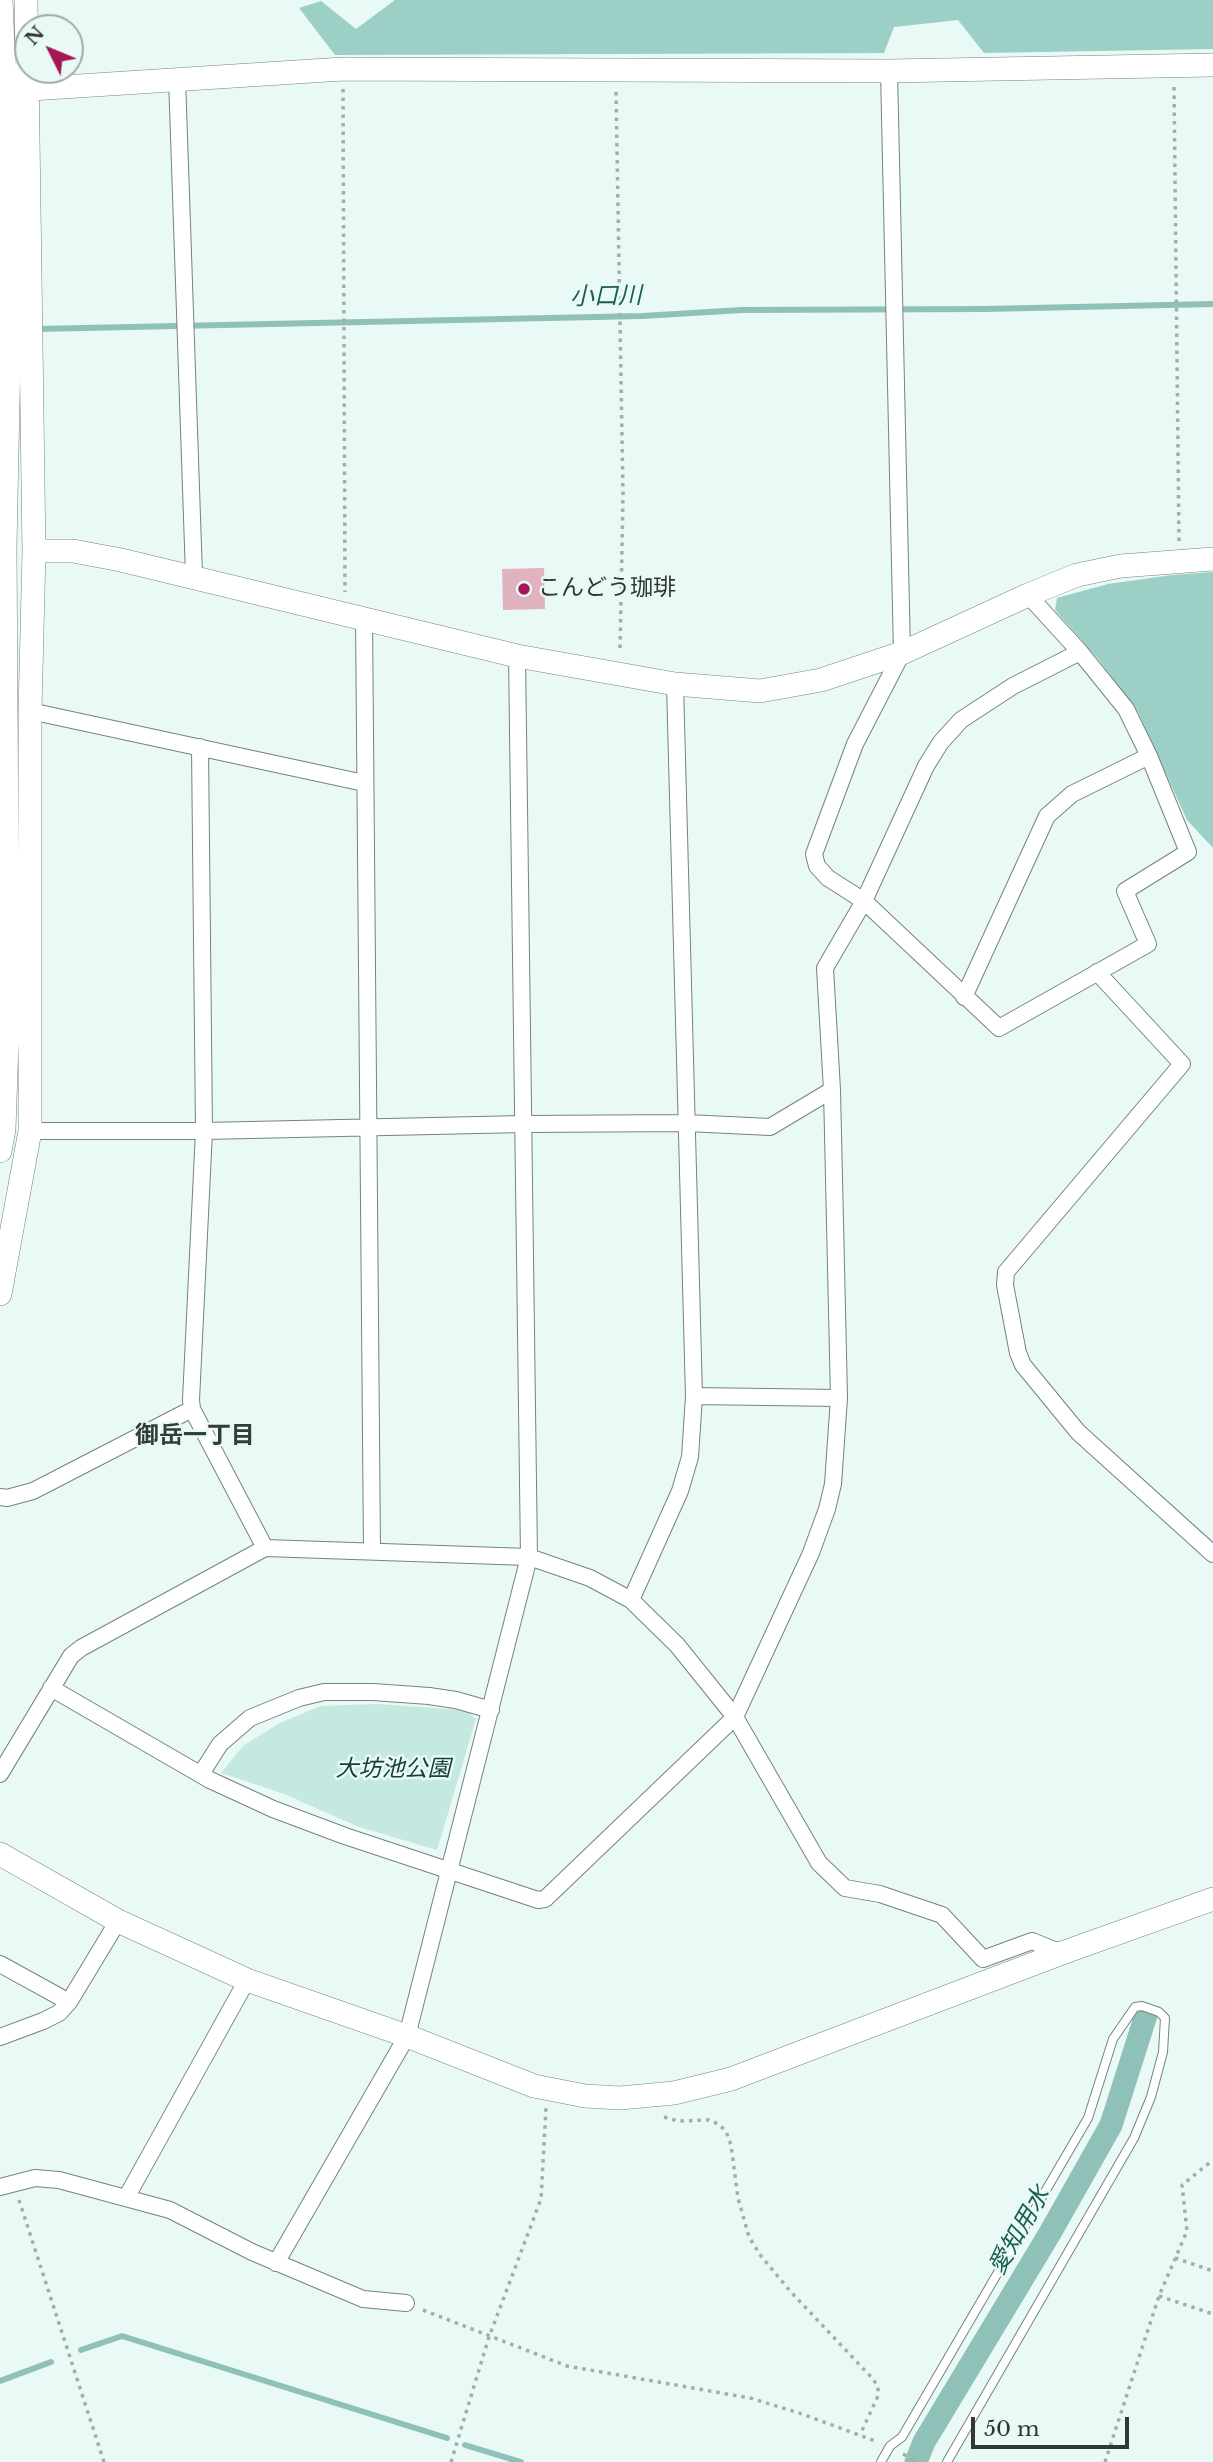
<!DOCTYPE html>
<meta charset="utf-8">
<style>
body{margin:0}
#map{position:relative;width:1213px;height:2462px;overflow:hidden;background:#e9f9f6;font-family:"Libre Baskerville",serif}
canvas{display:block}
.north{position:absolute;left:14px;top:14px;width:70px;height:70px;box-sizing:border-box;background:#e9f9f6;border:2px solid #9faba9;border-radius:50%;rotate:313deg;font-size:19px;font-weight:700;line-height:28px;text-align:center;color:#313736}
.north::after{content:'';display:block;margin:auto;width:24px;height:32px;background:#a61758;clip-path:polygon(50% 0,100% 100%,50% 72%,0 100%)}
.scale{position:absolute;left:971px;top:2417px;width:158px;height:32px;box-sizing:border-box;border:4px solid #313736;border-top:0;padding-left:9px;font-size:21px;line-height:24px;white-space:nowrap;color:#313736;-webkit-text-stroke:5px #e9f9f6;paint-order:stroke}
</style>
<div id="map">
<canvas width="1213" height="2462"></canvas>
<div class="north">N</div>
<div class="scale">50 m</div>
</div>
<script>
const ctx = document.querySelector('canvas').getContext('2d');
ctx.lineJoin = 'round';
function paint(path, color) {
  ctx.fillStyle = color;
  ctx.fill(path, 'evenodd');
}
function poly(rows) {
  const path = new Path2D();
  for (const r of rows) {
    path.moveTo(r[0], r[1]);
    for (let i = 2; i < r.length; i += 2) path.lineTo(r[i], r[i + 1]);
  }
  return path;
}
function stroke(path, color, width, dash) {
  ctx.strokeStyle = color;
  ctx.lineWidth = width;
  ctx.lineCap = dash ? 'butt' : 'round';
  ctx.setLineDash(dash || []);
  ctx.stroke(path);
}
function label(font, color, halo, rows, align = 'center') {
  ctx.font = font + ' "Libre Baskerville","Noto Sans JP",serif';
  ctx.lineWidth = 5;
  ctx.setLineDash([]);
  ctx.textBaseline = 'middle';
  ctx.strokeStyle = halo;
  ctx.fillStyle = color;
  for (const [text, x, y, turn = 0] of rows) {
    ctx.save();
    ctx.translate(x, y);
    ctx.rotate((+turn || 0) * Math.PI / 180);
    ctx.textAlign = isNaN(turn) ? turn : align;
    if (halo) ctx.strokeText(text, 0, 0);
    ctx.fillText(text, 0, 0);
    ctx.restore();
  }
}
paint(poly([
 [377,1704,465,1710,476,1719,437,1850,359,1827,284,1794,221,1773,244,1745,280,1723,320,1706]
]), '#c5e8e1');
paint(poly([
 [395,0,1213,0,1213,49,984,53,958,20,894,27,884,53,335,55,299,8,321,1,356,29],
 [1213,572,1213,848,1187,820,1138,712,1099,660,1055,610,1057,598,1108,584,1172,575]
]), '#9ccfc6');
stroke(poly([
 [37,329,642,316,742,310,985,309,1213,304],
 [81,2350,122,2336,447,2438],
 [0,2381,51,2362],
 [465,2445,521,2462]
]), '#8fc1b8', 6);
stroke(poly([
 [916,2462,924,2442,1050,2233,1111,2125,1146,2015]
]), '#8fc1b8', 23);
paint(poly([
 [544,568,545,609,503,610,502,569]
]), '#e0b3bf');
const lane = poly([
 [881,2462,890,2446,902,2437,1088,2118,1113,2039,1135,2007,1142,2006,1159,2012,1165,2018,1163,2052,1151,2097,1134,2138,947,2462]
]);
const street = poly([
 [889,71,902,653,855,744,814,854,817,866,828,878,864,901,999,1028,1148,944,1125,891,1188,852,1149,756,1126,709,1080,652,1028,595],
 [177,78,194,576],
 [364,617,372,1550],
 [30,711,364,783],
 [200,747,204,1131,191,1400,192,1409,265,1548],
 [1097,972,1182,1064,1006,1272,1005,1285,1018,1353,1023,1365,1078,1432,1213,1554],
 [964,997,1047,816,1072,794,1149,756],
 [30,1131,204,1131,524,1124,687,1123,770,1127,832,1090],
 [694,1396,839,1398],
 [0,1497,7,1498,33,1491,192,1409],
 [631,1600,680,1491,690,1457,694,1396,675,684],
 [51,1688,210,1780,273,1809,345,1836,538,1900,545,1899,735,1717,811,1553,827,1509,833,1484,839,1398,832,1090,825,968,864,901,926,766,941,742,961,720,1013,686,1080,652],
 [0,1774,71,1656,81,1648,265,1548,529,1557,590,1578,631,1600,677,1645,735,1717,819,1863,845,1888,880,1894,942,1915,983,1959,1032,1941,1062,1953],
 [201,1774,220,1744,250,1718,299,1698,324,1692,373,1692,429,1696,456,1700,491,1710],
 [0,1964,69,2002,118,1921],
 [0,2037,43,2021,59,2013,69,2002],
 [0,2187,35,2178,59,2180,170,2210,252,2252,363,2299,406,2303],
 [126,2198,247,1980],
 [276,2263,407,2036,529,1557,517,656]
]);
const secondary = poly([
 [0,91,343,69,889,71,1213,65],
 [34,551,73,551,121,560,517,656,675,684,760,691,821,680,902,653,1028,595,1077,575,1121,566,1213,559],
 [0,1151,4,1129,8,1014,5,547,9,356,5,91,1,0],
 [0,1294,30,1131,30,711,34,551,26,0],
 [0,1854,118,1921,247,1980,407,2036,534,2086,585,2096,620,2098,674,2093,731,2079,1062,1953,1213,1899]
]);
stroke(lane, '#748380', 10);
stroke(street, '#748380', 18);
stroke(secondary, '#748380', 24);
stroke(poly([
 [1174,87,1179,542],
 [343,89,345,592],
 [616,92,623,495,620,651],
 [664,2117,678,2121,709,2120,718,2124,726,2131,731,2145,738,2198,749,2237,761,2256,790,2291,873,2379,878,2387,878,2396,860,2435],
 [19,2200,104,2462],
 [1175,2258,1213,2271],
 [1159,2296,1213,2314],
 [423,2310,567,2366,750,2398,802,2414,878,2442],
 [903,2454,917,2462],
 [451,2462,489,2337,541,2199,546,2108],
 [1105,2462,1159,2296,1187,2231,1182,2185,1213,2160]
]), '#a2aeac', 3.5, [3.5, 5]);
stroke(lane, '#fff', 8);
stroke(street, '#fff', 16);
stroke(secondary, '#fff', 23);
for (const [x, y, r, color] of [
 [524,589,7,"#a61758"]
]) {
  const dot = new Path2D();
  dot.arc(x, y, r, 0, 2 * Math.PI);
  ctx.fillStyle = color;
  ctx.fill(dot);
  stroke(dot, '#e9f9f6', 2.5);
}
label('23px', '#313736', '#e9f9f6', [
 ["こんどう珈琲",538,589]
], 'left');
label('italic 23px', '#15423c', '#e9f9f6', [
 ["大坊池公園",393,1770]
]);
label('italic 24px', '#1a5d54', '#e9f9f6', [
 ["小口川",606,297,-1],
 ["愛知用水",1020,2231,-60]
]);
label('bold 24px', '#303d3a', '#e9f9f6', [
 ["御岳一丁目",195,1436]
]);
</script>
